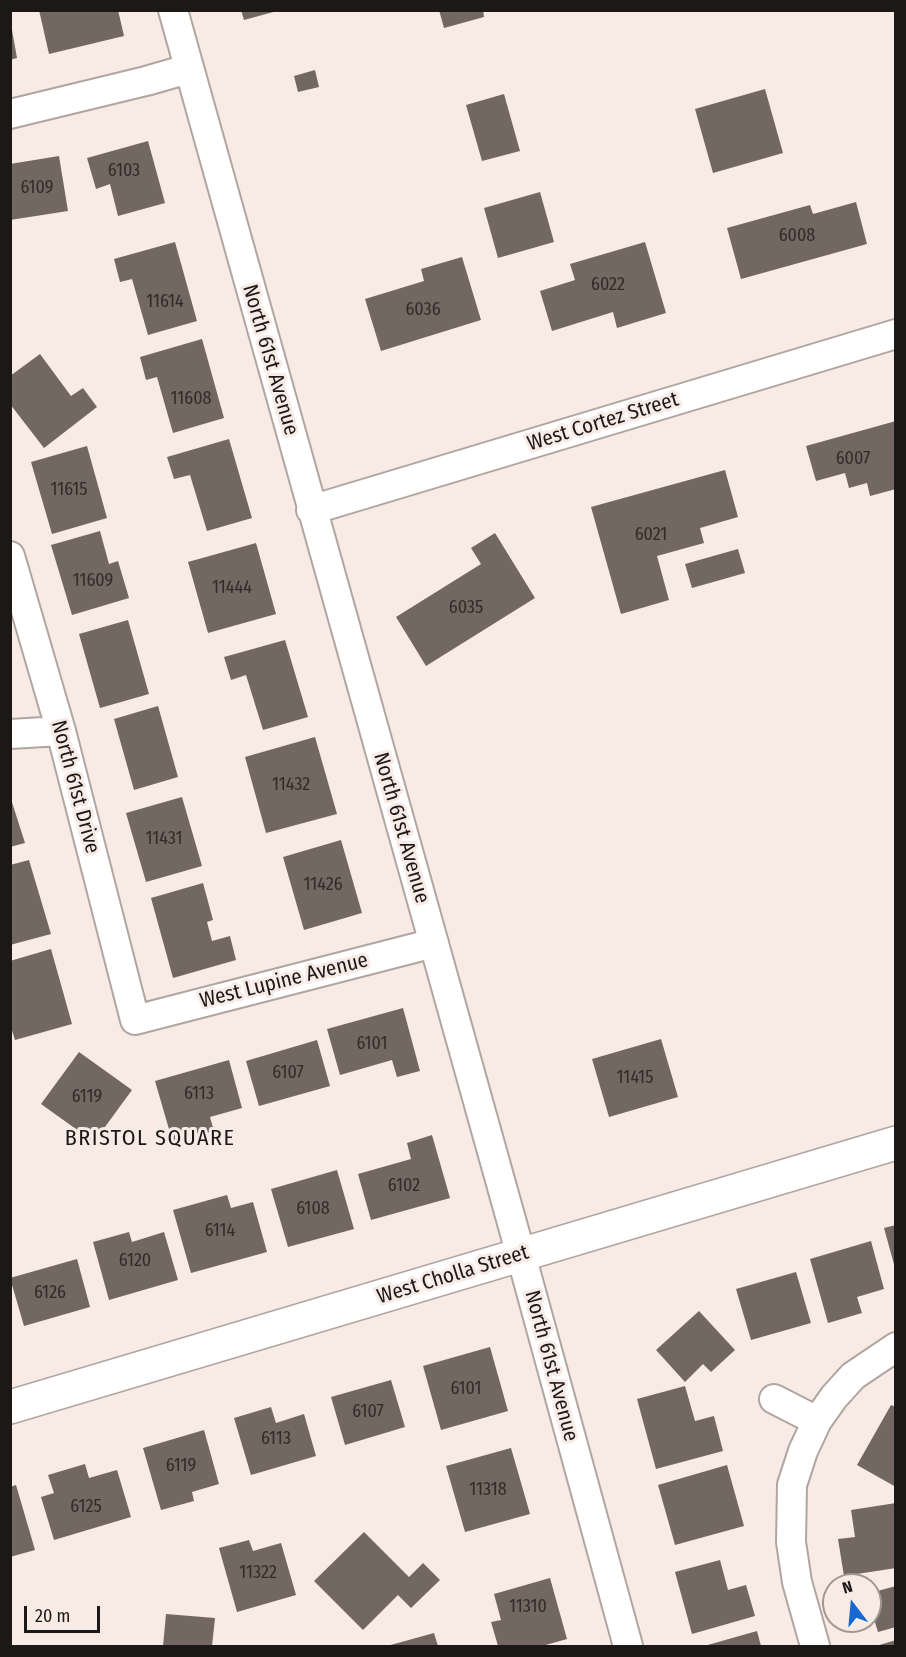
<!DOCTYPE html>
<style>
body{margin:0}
#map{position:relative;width:906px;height:1657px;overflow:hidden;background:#f8ebe5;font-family:"Fira Sans Condensed",sans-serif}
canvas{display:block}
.frame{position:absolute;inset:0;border:12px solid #1c1815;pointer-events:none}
.north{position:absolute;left:822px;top:1573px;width:60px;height:60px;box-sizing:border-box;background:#f8ebe5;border:2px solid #a09792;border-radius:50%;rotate:344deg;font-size:16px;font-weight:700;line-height:24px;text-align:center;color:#1c1815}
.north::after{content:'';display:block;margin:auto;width:21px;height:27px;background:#1868d3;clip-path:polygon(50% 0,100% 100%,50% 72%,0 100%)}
.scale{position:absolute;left:24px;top:1606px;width:76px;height:27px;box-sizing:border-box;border:3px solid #1c1815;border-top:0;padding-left:8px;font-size:18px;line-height:21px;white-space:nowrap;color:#1c1815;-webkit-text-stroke:4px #f8ebe5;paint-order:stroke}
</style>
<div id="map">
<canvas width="906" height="1657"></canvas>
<div class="frame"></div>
<div class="north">N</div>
<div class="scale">20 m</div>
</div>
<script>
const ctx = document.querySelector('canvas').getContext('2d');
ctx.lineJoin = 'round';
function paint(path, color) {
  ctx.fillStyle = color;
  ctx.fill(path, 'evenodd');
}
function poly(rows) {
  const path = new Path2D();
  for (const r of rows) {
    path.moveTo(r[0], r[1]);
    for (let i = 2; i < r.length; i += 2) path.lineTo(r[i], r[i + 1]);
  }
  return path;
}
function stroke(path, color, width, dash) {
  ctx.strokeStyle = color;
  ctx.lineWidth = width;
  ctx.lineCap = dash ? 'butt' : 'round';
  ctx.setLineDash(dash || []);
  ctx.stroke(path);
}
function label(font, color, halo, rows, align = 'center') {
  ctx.font = font + ' "Fira Sans Condensed",sans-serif';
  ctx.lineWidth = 6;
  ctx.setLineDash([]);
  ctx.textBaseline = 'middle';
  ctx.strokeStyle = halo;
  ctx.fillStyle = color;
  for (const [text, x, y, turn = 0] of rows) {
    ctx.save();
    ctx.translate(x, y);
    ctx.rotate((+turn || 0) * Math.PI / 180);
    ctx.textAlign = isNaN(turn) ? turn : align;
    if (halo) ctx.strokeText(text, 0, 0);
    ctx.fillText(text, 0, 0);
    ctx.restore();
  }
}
paint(poly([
 [39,10,118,10,124,36,49,54],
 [241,10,277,10,277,11,244,20],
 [439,10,483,10,484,17,444,28],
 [12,30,17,58,10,60,10,31],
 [315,70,319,87,298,92,294,76],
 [765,89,783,153,713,173,695,109],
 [504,94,520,151,482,161,466,105],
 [148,141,165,203,118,216,110,184,96,189,87,158],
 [59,156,68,211,10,220,10,164],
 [540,192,554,242,498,258,484,208],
 [856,202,867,244,741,279,727,228,810,205,813,214],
 [175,242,197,321,148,335,132,279,120,282,114,259],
 [645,242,666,313,617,328,613,312,552,331,540,291,575,280,570,264],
 [462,257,481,320,381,351,365,299,424,281,421,269],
 [202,339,224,418,173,433,157,377,146,380,140,357],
 [40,354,71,396,83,388,97,407,44,448,10,404,10,376],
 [896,421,896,489,870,496,867,483,849,488,845,473,816,481,806,446],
 [229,439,252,518,207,531,190,475,174,479,167,457],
 [87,446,107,518,52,534,31,462],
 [725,470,738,517,700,528,704,543,657,556,669,600,621,614,591,507],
 [100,531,109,564,118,561,129,598,72,615,51,545],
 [495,533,535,598,426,666,396,617,481,564,471,548],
 [256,543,276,614,208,633,188,562],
 [738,549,745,573,692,588,685,564],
 [128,620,149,694,100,708,79,634],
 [285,640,308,717,263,730,246,675,231,680,224,657],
 [158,706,178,777,134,790,114,719],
 [315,737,337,814,266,833,245,757],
 [10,796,25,843,10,847],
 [182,797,202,866,146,882,126,813],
 [341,840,362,913,304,930,283,857],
 [29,860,51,934,10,945,10,865],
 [203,883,213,920,207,922,212,941,230,936,236,960,173,978,151,898],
 [51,949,72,1024,15,1040,10,1024,10,961],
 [403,1008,420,1071,397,1077,392,1060,340,1075,327,1029],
 [661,1039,678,1097,609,1117,592,1059],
 [317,1040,330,1086,259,1106,246,1061],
 [79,1052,132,1090,94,1142,41,1104],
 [229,1060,242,1108,210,1117,214,1131,173,1143,155,1081],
 [432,1135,450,1198,371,1220,358,1174,411,1159,407,1143],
 [337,1170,354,1229,288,1247,271,1189],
 [227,1195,231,1208,253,1202,267,1252,191,1273,173,1210],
 [896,1225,896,1268,895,1268,884,1228],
 [129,1232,132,1242,164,1232,178,1280,109,1300,93,1242],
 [871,1241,884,1289,857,1297,862,1313,828,1323,810,1259],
 [77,1259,90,1307,24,1326,10,1278],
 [796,1272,811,1323,751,1340,736,1289],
 [699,1311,735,1350,711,1372,703,1364,685,1382,656,1350],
 [490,1347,508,1411,441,1430,423,1366],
 [391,1380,405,1427,345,1445,331,1397],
 [685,1386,695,1421,714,1416,723,1451,656,1469,637,1399],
 [891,1405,896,1407,896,1487,857,1465],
 [271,1407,276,1423,304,1414,316,1456,251,1475,234,1418],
 [204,1430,219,1484,192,1492,194,1501,161,1510,143,1448],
 [511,1448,530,1514,465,1532,446,1466],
 [85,1464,89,1478,117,1470,131,1517,54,1540,41,1497,54,1493,48,1475],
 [727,1465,744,1526,675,1545,658,1485],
 [16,1485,35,1550,10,1557,10,1487],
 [896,1503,896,1568,844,1576,838,1539,855,1537,851,1510],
 [364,1532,409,1577,423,1563,440,1580,411,1608,398,1595,363,1630,314,1581],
 [249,1540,253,1551,281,1543,296,1595,237,1612,219,1548],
 [720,1560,728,1590,746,1585,755,1616,692,1634,675,1572],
 [550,1578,567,1639,542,1646,498,1646,491,1622,501,1620,494,1594],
 [896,1586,896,1627,878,1632,874,1619,870,1620,870,1593],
 [166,1614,215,1618,212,1646,163,1646],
 [757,1631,761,1646,704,1646],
 [434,1633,438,1646,387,1646],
 [896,1640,896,1646,876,1646]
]), '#726761');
const minor = poly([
 [173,10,521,1255,628,1646],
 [10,114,146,81,188,69],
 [311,510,896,334],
 [10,556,61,731,135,1020,434,943],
 [10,734,61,731],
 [774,1399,817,1421],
 [815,1646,797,1582,791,1542,792,1485,803,1451,817,1421,834,1397,853,1376,896,1347]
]);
const tertiary = poly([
 [10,1407,896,1143]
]);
stroke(minor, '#b1a59f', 32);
stroke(tertiary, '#b1a59f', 36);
stroke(minor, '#fff', 28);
stroke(tertiary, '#fff', 33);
label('18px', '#322c28', null, [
 ["6103",124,171],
 ["6109",37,188],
 ["6008",797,236],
 ["6022",608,285],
 ["11614",165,302],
 ["6036",423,310],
 ["11608",191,399],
 ["6007",853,459],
 ["11615",69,490],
 ["6021",651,535],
 ["11609",93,581],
 ["11444",232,588],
 ["6035",466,608],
 ["11432",291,785],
 ["11431",164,839],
 ["11426",323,885],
 ["6101",372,1044],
 ["6107",288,1073],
 ["11415",635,1078],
 ["6113",199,1094],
 ["6119",87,1097],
 ["6102",404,1186],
 ["6108",313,1209],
 ["6114",220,1231],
 ["6120",135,1261],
 ["6126",50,1293],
 ["6101",466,1389],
 ["6107",368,1412],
 ["6113",276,1439],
 ["6119",181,1466],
 ["11318",488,1490],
 ["6125",86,1507],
 ["11322",258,1573],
 ["11310",528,1607]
]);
label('21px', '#1c1815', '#f8ebe5', [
 ["North 61st Avenue",270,360,74],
 ["West Cortez Street",603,422,-17],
 ["North 61st Drive",75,787,75],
 ["North 61st Avenue",401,828,74],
 ["West Lupine Avenue",284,981,-14],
 ["West Cholla Street",453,1275,-17],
 ["North 61st Avenue",551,1366,75]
]);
ctx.letterSpacing = '1.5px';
label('22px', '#1c1815', '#f8ebe5', [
 ["BRISTOL SQUARE",150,1139]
]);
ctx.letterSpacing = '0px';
</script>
